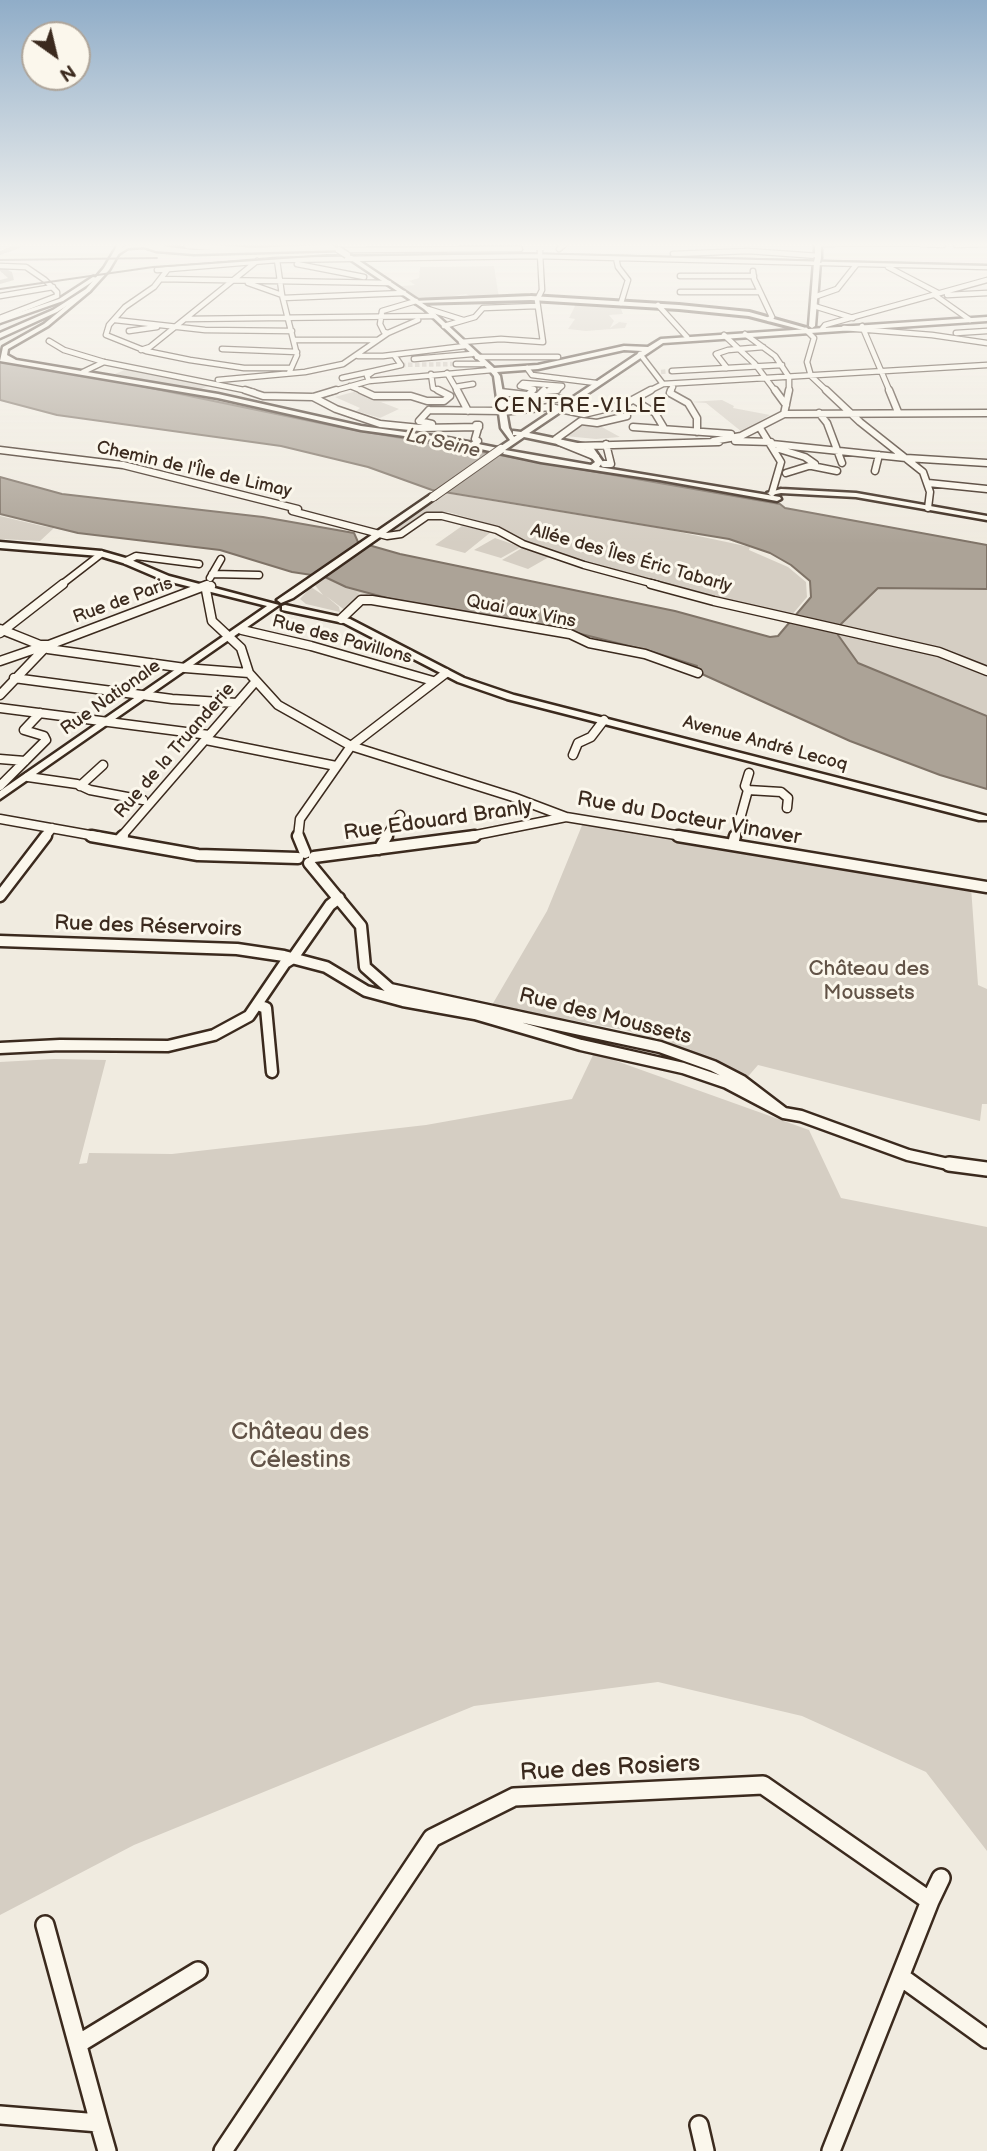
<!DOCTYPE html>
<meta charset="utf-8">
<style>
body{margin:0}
#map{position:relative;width:987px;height:2151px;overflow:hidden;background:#f0ebe0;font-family:"Balsamiq Sans",sans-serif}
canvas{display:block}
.north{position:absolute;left:21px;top:21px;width:70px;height:70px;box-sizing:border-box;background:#fbf7ec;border:2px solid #aea59a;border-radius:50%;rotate:146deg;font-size:19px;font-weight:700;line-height:28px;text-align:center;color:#3b2a1e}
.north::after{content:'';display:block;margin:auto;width:24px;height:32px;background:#3b2a1e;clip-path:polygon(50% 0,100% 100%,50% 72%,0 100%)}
</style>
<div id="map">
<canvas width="987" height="2151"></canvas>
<div class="north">N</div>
</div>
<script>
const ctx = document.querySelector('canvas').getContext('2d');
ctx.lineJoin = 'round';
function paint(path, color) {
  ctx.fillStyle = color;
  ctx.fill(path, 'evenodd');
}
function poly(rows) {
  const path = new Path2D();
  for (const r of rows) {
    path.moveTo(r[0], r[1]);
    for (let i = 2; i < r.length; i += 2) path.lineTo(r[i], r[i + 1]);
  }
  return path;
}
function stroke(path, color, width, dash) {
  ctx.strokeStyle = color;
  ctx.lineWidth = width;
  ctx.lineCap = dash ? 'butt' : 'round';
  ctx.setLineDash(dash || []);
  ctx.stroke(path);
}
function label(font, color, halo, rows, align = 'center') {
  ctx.font = font + ' "Balsamiq Sans",sans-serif';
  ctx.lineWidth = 6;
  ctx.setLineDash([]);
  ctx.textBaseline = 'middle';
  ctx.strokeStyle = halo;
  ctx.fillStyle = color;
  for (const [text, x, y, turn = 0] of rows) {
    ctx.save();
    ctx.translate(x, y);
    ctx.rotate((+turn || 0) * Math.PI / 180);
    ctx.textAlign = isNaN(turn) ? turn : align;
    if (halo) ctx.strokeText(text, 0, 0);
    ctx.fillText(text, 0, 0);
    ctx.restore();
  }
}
paint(poly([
 [494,266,499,298,474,299,466,294,435,299,417,297,401,286,415,285,409,281,419,278,420,267],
 [577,302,627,304,630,309,621,309,623,314,609,315,614,321,610,328,619,322,627,323,625,328,586,331,568,329,575,319,569,318],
 [0,359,153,386,337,424,760,498,757,501,508,460,43,370,0,361],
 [127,369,211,385,199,390,115,374],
 [357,391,373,397,408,397,415,400,381,402,399,409,380,418,356,411,360,408,335,397],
 [722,400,734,406,733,408,770,415,742,432,706,403,690,402],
 [581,424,600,426,620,437,596,439,565,436],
 [445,493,670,530,750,547,749,550,788,567,806,582,807,597,791,616,718,600,709,595,588,565,520,541,486,523,448,512,427,513,395,533,390,532],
 [0,516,42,526,54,528,40,541,0,539],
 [462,526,491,532,465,553,435,545],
 [495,538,521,547,501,558,474,550],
 [522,548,549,557,528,569,502,560],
 [323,577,346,587,371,593,367,595,356,592,364,596,346,611,326,596,339,607,340,612,306,604,300,599,311,587,323,595,314,584],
 [878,588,987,589,987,716,858,663,838,635,839,627],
 [583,823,845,866,854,872,878,871,971,887,978,985,987,989,987,1104,982,1104,980,1121,758,1065,745,1080,701,1059,629,1031,492,1005,547,911],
 [594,1053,809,1130,841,1198,987,1227,987,1851,926,1772,802,1716,658,1682,474,1706,134,1845,0,1915,0,1062,54,1059,106,1060,79,1164,87,1163,89,1153,172,1154,426,1125,572,1099]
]), '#d5cec3');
const water = poly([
 [0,362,88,375,344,428,780,504,785,508,987,545,987,589,878,588,841,624,838,635,858,663,987,716,987,789,940,775,850,741,693,670,697,666,653,652,565,630,417,606,346,587,325,577,292,572,220,550,78,533,0,514,0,477,62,494,263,517,354,533,358,542,400,554,675,611,770,637,778,636,811,597,810,581,791,565,770,553,729,539,432,490,368,467,281,446,57,415,0,400,0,362]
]);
paint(water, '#aca397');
stroke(water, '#7f7367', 2);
paint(poly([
 [18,243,24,243,25,246,0,255,0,251,18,243],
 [0,266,12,272,14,280,0,284,0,280,8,278,0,271,0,266]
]), '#aca397');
stroke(poly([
 [401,365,456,364],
 [661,372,672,371]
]), '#ccc4b9', 4.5, [4.5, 2.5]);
const minorFar5 = poly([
 [148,243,162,246,159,249],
 [818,244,926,243],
 [921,244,943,245],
 [956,245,987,244],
 [187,246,253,250],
 [559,249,566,243],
 [338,250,520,249],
 [540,254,542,290,537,300,543,342],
 [673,254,748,251,818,256],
 [616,258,618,267,628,280,621,303],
 [277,260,282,295,297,355,289,373],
 [297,264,364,277],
 [0,266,26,267,45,280,57,292,57,296],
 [888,267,938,293],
 [168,269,154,287,125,307,109,325,106,335,146,351,190,360,244,368,291,368],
 [157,270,277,260,536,256,987,267],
 [753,271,754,279,772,317,769,319],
 [680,276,754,276],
 [161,279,389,283],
 [248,283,282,295],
 [680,292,760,292],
 [947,295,987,293],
 [0,296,53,287],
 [936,296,970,320],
 [814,297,837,289,856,265],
 [283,298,404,293],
 [658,305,687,337],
 [814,306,853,318],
 [428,309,463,320],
 [0,318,57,296],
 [186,319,434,316],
 [115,320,205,330,292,331],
 [444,326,475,317,483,308,537,306],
 [862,326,890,392],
 [844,328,932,335,987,343],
 [822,329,825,325,987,280],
 [806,330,814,338,807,362,811,376,828,392],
 [129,331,157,327],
 [388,333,384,332,380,324,382,311,416,301],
 [956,333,987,331],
 [745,334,775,356,789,377,789,392],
 [724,335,755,364,776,392],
 [294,340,377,340],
 [49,341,64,350,104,362,254,392],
 [461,342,501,339,543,342],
 [222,349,297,352],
 [141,350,150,347,257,261],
 [640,354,663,384],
 [358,356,383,356,465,346],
 [477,357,558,357],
 [414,359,472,354],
 [456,364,483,364],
 [527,368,532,375,596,383],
 [727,368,716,354,728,350,763,347],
 [672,371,782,365],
 [83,372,104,362],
 [447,373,458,392],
 [431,374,433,388,442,392],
 [342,378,374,371],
 [218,380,305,372,343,364,388,333,418,320],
 [369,381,367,376,374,371,401,365,394,355],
 [350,386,365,392],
 [455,387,473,384],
 [330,392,369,381,492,370],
 [531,392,534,389,520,386,523,383,562,386,556,391,542,392],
 [647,392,663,384,987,365],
 [670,392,673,387,671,384]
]);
const minorFar4 = poly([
 [245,390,263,396,313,397,336,390],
 [361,390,374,396,411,396,427,401,444,401,450,396,438,390],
 [457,390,468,411],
 [550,390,557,390],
 [671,390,670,393,688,403,697,418,697,432],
 [775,390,786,405],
 [826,390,860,422,923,472,930,492,928,508],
 [889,390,898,412],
 [500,392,571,400],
 [529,394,533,390],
 [539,395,544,390],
 [313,397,336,409,380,424,420,428,479,427],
 [634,400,655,413,664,428],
 [429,410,419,421,432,424],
 [429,410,502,411],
 [502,412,550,407,584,414,625,404,651,390],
 [819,413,827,423,842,463],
 [784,414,789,390],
 [633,427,731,434],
 [760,428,781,462,772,493],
 [556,439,581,421,597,423,627,416],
 [713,441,741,436,784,414,987,413],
 [735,441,771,442],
 [559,442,596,457],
 [772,444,906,458,987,463],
 [472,446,478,441,475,439,479,425,476,425],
 [578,446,719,442],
 [779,449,805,457,815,464,786,473],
 [0,450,123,465,298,509],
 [604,464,611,464,606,444],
 [812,466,837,471],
 [875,471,879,455],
 [928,483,987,489],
 [292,511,387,536,401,534,427,516,442,516,497,530,523,544,584,565,658,585],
 [126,561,136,556,199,564],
 [212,574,259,575],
 [210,578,221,559],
 [61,585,101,554]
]);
const minorFar3 = poly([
 [651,584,714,601,939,652,987,671],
 [211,586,206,590,212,621,241,648,249,673,278,705,351,746,513,797,566,817,688,837],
 [341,619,361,600,372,600,570,634,589,643,645,654,698,673],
 [0,629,40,645,49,645,207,585],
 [242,630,311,646,433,681],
 [0,633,63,584],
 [48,649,185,668,249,673],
 [0,661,38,648,44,649],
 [14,678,172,699,237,703],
 [0,695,43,650],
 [0,708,209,735],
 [206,740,336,766],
 [573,755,578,743,591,737,604,720],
 [0,759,25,761],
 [28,777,77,784,90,790,143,800],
 [0,786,46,740,44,736,24,730,40,713],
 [80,786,103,765],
 [748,790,781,792,788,798,787,808],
 [0,819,101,837],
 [45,837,52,828],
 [121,837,256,681],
 [298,837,300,819,351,746,446,673],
 [386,837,400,815],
 [466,837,566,817],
 [735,837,748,790,745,786,749,773]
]);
const minorFar2 = poly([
 [91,836,198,855,298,858],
 [298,836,305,853],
 [678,836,987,887],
 [118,841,123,836],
 [733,844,735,836],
 [379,849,387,836],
 [314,857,475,836],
 [309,863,361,926,365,967,390,989,660,1047,713,1066,742,1081,784,1113,801,1116,908,1155,957,1166],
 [0,896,46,836],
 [0,941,237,949,284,956,326,967,366,991,403,1001,475,1014,581,1045,683,1068,727,1083,784,1113],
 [258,1005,266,1008,272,1072],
 [0,1048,60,1045,168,1046,214,1035,249,1016,285,963,293,958,330,905,339,898]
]);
const minorFar1 = poly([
 [949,1164,987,1169]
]);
const minor = poly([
 [930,1901,941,1878],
 [45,1925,99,2123],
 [901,1977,987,2039],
 [78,2044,198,1971],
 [0,2115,99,2123,107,2151],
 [699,2125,705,2151],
 [223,2151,432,1838,514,1797,763,1785,930,1901,831,2151]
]);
const tertiary = poly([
 [531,296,679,305,749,312,806,328,803,330,749,316,679,309,531,300,416,303,413,301,531,296]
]);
const secondary = poly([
 [133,243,194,250,330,245,342,250,194,254,156,251,144,247,128,248,117,255,114,253,125,246,137,245,133,243],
 [815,243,821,243,821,258,818,260,815,258,815,243],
 [345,254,349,254,428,307,494,368,538,365,624,346,648,347,661,339,987,317,987,321,663,343,529,433,592,446,603,462,599,467,780,497,781,499,777,501,660,480,541,462,448,442,361,430,218,398,0,361,3,347,44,324,88,288,90,291,48,326,8,349,7,355,16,360,218,394,361,426,448,438,498,448,510,440,501,428,494,376,490,371,424,309,345,256,345,254],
 [624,350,642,351,521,432,513,431,513,435,517,435,514,437,509,428,500,376,497,372,538,369,624,350],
 [524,437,586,450,595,462,591,465,505,450,524,437],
 [817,260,820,262,815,326,812,328,809,326,814,262,817,260],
 [93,277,98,278,63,301,0,323,0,319,59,299,93,277],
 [781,489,856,493,987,516,987,520,856,497,781,493,771,495,767,493,781,489],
 [430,495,437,497,293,598,281,603,277,600,430,495],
 [0,542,101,551,129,559,169,576,279,605,0,799,0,791,267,606,163,580,123,563,100,556,0,548,0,542],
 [285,605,350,619,464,678,514,695,987,816,987,820,979,820,507,699,458,682,344,623,282,610,282,606,285,605]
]);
const primary = poly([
 [119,243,125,243,109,270,90,291,57,312,0,338,0,333,53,310,86,289,104,268,119,243]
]);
stroke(minorFar5, '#3b2a1e', 7);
stroke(minorFar4, '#3b2a1e', 9);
stroke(minorFar3, '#3b2a1e', 11);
stroke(minorFar2, '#3b2a1e', 15);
stroke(minorFar1, '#3b2a1e', 18);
stroke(minor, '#3b2a1e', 22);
stroke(tertiary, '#3b2a1e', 6);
stroke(secondary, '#3b2a1e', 5);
stroke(primary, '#3b2a1e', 5);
stroke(minorFar5, '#fbf7ec', 4.5);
stroke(minorFar4, '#fbf7ec', 6);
stroke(minorFar3, '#fbf7ec', 8);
stroke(minorFar2, '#fbf7ec', 10);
stroke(minorFar1, '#fbf7ec', 13);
stroke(minor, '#fbf7ec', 17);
paint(tertiary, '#fbf7ec');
paint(secondary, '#fbf7ec');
paint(primary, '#fbf7ec');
stroke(poly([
 [0,260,157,258],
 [0,289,153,267,327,255,529,253,987,265]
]), '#3b2a1e', 2);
const minorBridge = poly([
 [540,250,540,254]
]);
const secondaryBridgeFar1 = poly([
 [339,250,347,255],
 [817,262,818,258]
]);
const secondaryBridge = poly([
 [433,497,501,449]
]);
stroke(minorBridge, '#3b2a1e', 7, []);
stroke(secondaryBridgeFar1, '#3b2a1e', 9, []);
stroke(secondaryBridge, '#3b2a1e', 10, []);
stroke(minorBridge, '#fbf7ec', 4.5);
stroke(secondaryBridgeFar1, '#fbf7ec', 6);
stroke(secondaryBridge, '#fbf7ec', 8);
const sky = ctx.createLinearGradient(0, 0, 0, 544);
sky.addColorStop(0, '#90adc8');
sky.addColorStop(0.45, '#f8f6f1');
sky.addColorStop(1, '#f8f6f100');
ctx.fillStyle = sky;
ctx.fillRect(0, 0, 987, 544);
label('18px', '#3b2a1e', '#fbf7ec', [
 ["Chemin de l'Île de Limay",194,470,13],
 ["Allée des Îles Éric Tabarly",631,559,16],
 ["Rue de Paris",123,601,-20],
 ["Quai aux Vins",521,612,11],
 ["Rue des Pavillons",342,640,15],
 ["Rue Nationale",111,698,-35],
 ["Avenue André Lecoq",765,744,15],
 ["Rue de la Truanderie",175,751,-49]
]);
label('italic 19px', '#635448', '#fbf7ec', [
 ["La Seine",443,444,13]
]);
ctx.letterSpacing = '2px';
label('21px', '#3b2a1e', '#fbf7ec', [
 ["CENTRE-VILLE",581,407]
]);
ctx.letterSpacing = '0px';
label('21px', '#3b2a1e', '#fbf7ec', [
 ["Rue du Docteur Vinaver",689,819,10],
 ["Rue Edouard Branly",438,821,-8],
 ["Rue des Réservoirs",148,927,2],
 ["Rue des Moussets",605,1017,14]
]);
label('21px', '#625347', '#fbf7ec', [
 ["Château des",869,970],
 ["Moussets",869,994]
]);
label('24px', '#625347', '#fbf7ec', [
 ["Château des",300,1433],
 ["Célestins",300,1461]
]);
label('24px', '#3b2a1e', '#fbf7ec', [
 ["Rue des Rosiers",610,1769,-3]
]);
</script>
